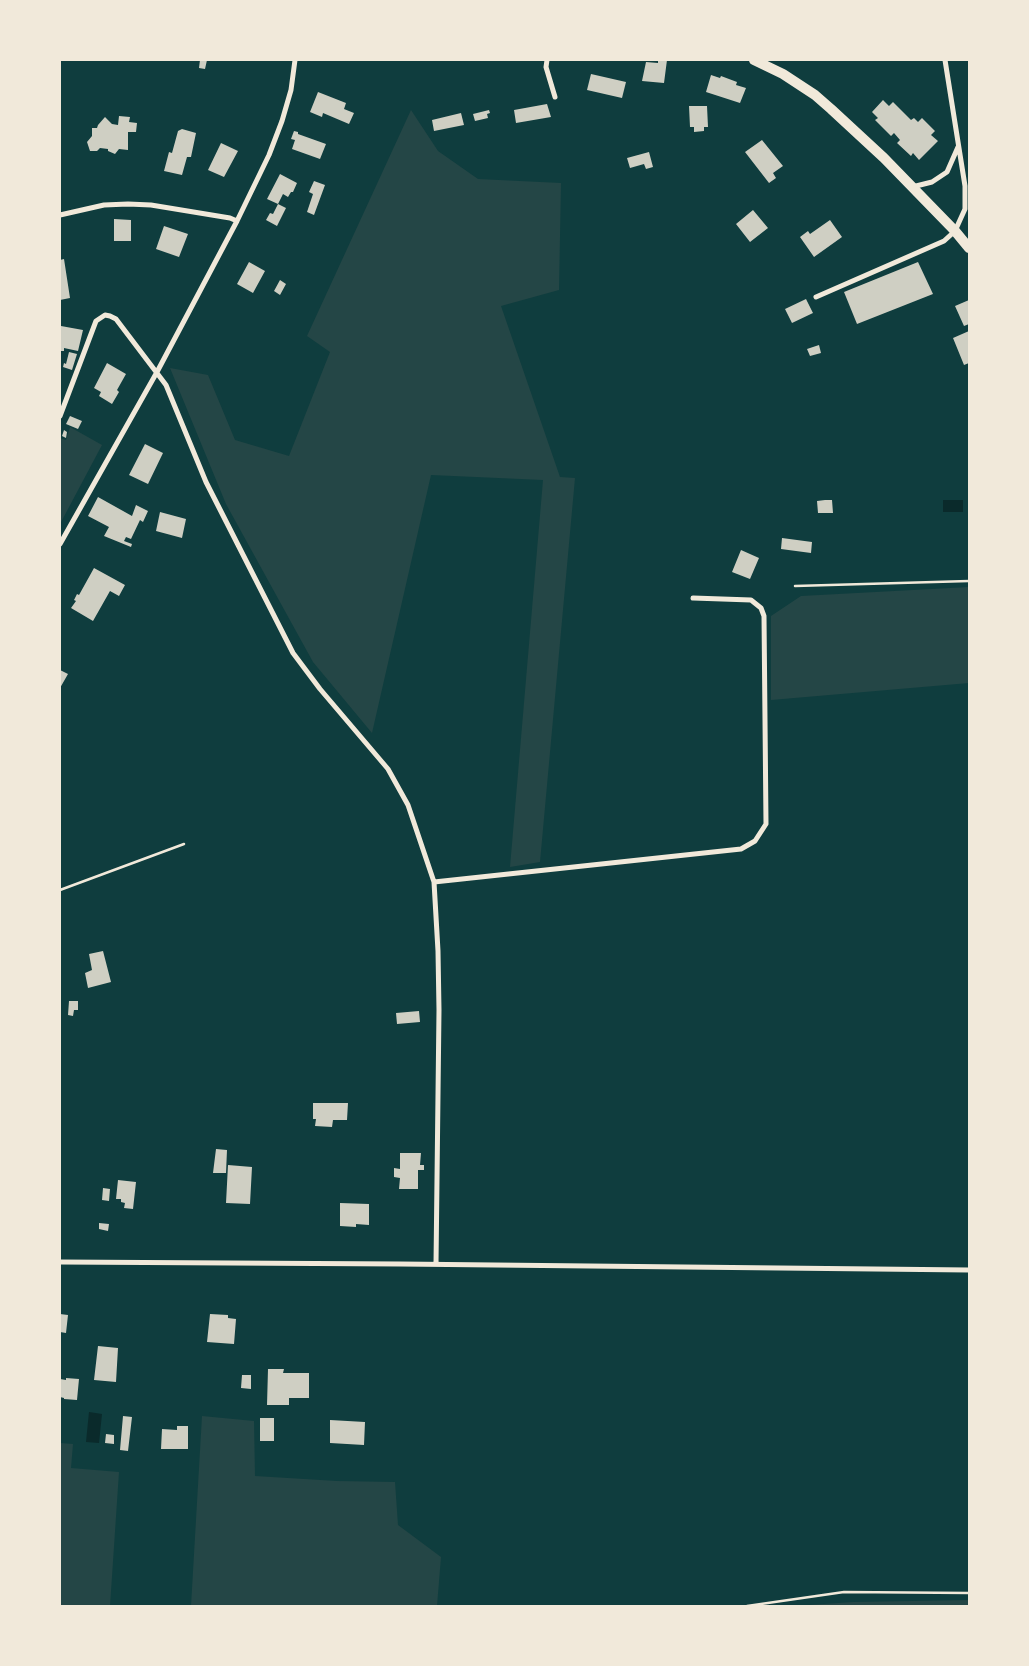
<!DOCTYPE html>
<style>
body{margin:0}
#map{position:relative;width:1029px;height:1666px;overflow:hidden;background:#0f3d3e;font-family:Helvetica,sans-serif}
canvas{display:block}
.frame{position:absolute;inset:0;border:61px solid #f1e9da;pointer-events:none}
</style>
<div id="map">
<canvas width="1029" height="1666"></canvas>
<div class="frame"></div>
</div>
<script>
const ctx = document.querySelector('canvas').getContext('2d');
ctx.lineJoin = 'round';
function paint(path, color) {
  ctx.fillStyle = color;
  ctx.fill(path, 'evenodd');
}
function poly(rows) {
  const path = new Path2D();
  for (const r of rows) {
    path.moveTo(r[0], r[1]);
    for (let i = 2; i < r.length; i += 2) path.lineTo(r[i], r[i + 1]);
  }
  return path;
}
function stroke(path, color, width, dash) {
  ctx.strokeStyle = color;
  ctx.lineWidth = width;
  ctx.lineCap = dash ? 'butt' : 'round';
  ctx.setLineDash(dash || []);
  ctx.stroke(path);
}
paint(poly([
 [411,110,438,151,478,179,561,183,559,290,501,306,560,477,575,478,540,862,510,867,543,480,431,475,372,733,313,662,226,504,170,368,208,375,235,440,289,456,330,352,307,336],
 [70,427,102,445,60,524,60,438,66,440],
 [969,587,969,683,771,700,771,616,801,596],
 [202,1416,254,1421,255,1476,337,1481,395,1482,398,1525,441,1557,437,1606,191,1606],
 [60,1443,73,1444,71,1468,119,1472,110,1606,60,1606],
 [969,1600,969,1606,794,1606,853,1602]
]), '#244646');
paint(poly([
 [943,500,963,500,963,512,943,512],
 [89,1412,102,1414,99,1443,86,1442]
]), '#0a2a2b');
paint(poly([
 [200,60,207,60,205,69,199,68],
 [658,60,667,60,664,83,642,81,646,62,658,63],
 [591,74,626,82,622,98,587,90],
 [711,75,720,78,721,76,737,82,736,85,746,88,740,103,706,92],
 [318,92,346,103,344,109,354,113,349,124,323,113,322,117,310,112],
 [883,100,889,106,893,102,911,120,914,118,918,122,922,118,935,131,931,135,938,141,919,160,913,153,911,156,897,143,900,140,894,133,891,136,875,120,878,118,872,112],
 [547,104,551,117,516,123,514,110],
 [689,106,707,106,708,127,704,127,704,131,694,132,694,127,690,127],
 [489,110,490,113,487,114,488,118,475,121,473,114],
 [461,113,464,125,434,131,432,120],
 [119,116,130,117,129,122,137,123,136,132,128,132,128,150,119,149,115,154,108,151,108,149,100,148,97,151,90,151,87,142,92,136,92,128,97,128,98,125,105,117,112,124,118,125],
 [182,129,196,133,191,157,187,157,182,175,164,171,169,152,172,153,178,131],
 [294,131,298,132,298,134,326,144,320,159,292,149,295,140,291,139],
 [762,140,783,166,773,173,776,178,769,183,745,152],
 [221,143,238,151,224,177,208,170],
 [649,152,653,167,646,169,644,164,630,168,627,158],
 [280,174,297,183,293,192,291,192,288,197,283,194,278,204,267,199],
 [314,181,325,185,314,215,307,212,313,194,309,192],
 [278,204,286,208,277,226,266,220,270,213,273,214],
 [753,210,768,228,750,242,736,224],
 [114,219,131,220,131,241,114,241],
 [830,220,842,237,814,257,800,237,808,231,810,234],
 [164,226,188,234,179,257,156,249],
 [64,259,70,298,60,300,60,260],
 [249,262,265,271,253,293,237,284],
 [918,262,933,294,857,324,844,292],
 [280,280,286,284,280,295,274,291],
 [806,299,813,313,792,323,785,309],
 [969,300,969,324,964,326,955,306],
 [61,326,83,330,78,351,64,348,64,351,60,351],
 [969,331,969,363,964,365,953,338],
 [819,345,821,353,810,356,807,349],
 [69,352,77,354,72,370,63,367,64,363,66,364],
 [107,363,126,374,117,390,119,392,112,404,99,396,101,392,94,388],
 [70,416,82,421,78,429,66,424],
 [64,430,67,432,66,438,62,436],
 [145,444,163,453,148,484,129,475],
 [98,497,132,516,136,505,148,511,143,522,140,520,131,539,126,537,124,541,132,544,131,547,104,536,109,527,88,516],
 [825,500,832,500,833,513,818,513,817,501],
 [160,512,186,519,182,538,156,531],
 [782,538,812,542,811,553,781,549],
 [741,550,759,558,750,579,732,572],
 [94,568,125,585,119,596,110,591,93,621,71,608,76,601,74,600,77,594,79,595],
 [60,670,68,674,60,688],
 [103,951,111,982,88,988,85,973,92,970,89,954],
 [69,1001,78,1001,78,1010,74,1010,73,1016,68,1015],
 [419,1011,420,1022,397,1024,396,1013],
 [313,1103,348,1103,347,1120,333,1120,332,1127,315,1126,316,1119,313,1119],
 [216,1149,227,1150,226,1173,213,1173],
 [400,1153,421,1153,420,1165,424,1165,424,1170,418,1170,418,1189,399,1189,400,1178,394,1177,394,1168,400,1169],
 [228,1165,252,1167,250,1204,226,1203],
 [118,1180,136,1182,133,1209,124,1208,125,1203,121,1202,121,1199,116,1199],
 [103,1188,110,1189,109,1201,102,1200],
 [340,1203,369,1204,369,1225,356,1224,356,1227,340,1226],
 [99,1223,109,1224,108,1231,99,1229],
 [60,1314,68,1315,66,1333,60,1332],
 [210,1314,228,1315,228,1318,236,1319,234,1344,207,1342],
 [98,1346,118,1348,116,1382,94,1380],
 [268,1369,284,1369,283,1373,309,1373,309,1398,289,1398,289,1405,267,1405],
 [242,1375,251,1375,251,1389,241,1388],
 [66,1378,79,1379,77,1400,64,1399,64,1398,60,1397,60,1379,66,1380],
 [123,1416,132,1417,128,1451,120,1450],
 [260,1418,274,1418,274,1441,260,1441],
 [330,1420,365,1422,364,1445,330,1443],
 [177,1426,188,1426,188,1449,161,1449,162,1429,177,1430],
 [106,1434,114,1435,114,1444,105,1443]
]), '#cfcfc3');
stroke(poly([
 [795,586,969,581],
 [60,890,184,844],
 [747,1606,844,1592,969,1593]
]), '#f1e9da', 2.5);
stroke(poly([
 [547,60,546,67,555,97],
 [912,187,932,182,947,172,958,147],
 [60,215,104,205,128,204,151,205,230,218,237,221],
 [816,297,944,241,955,231,965,209,965,186,945,60],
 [60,416,96,321,105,315,110,316,116,319,166,385,206,482,293,653,320,689,388,769,408,805,434,882,438,951,439,1010,436,1264],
 [60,544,157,372,237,221,269,155,282,121,291,90,295,60],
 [434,882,741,849,755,841,766,824,764,616,761,608,751,600,693,598],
 [60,1262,400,1264,969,1270]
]), '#f1e9da', 5);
stroke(poly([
 [754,60,783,74,815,95,831,109,884,158,955,231,969,248]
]), '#f1e9da', 10);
</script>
